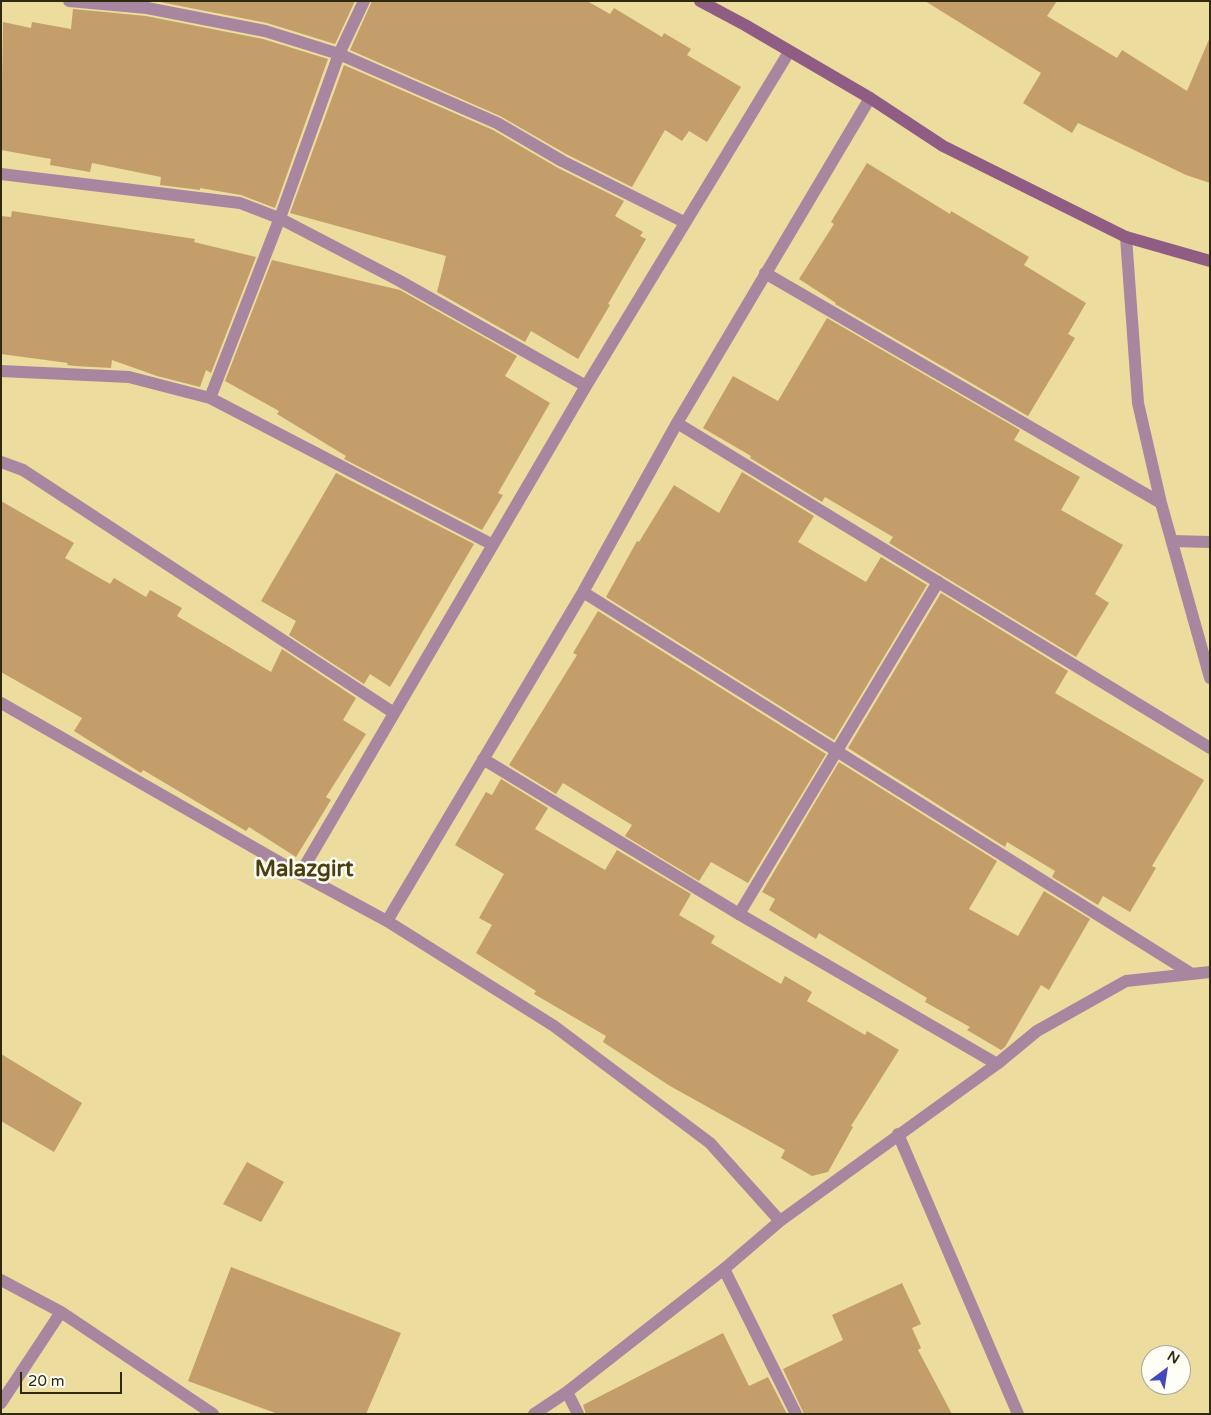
<!DOCTYPE html>
<style>
body{margin:0}
#map{position:relative;width:1211px;height:1415px;overflow:hidden;background:#ecdc9d;font-family:"Varela Round",sans-serif}
canvas{display:block}
.frame{position:absolute;inset:0;border:2px solid #2f290f;pointer-events:none}
.north{position:absolute;left:1141px;top:1345px;width:50px;height:50px;box-sizing:border-box;background:#fefdf6;border:1px solid #aba89a;border-radius:50%;rotate:31deg;font-size:14px;font-weight:700;line-height:20px;text-align:center;color:#2f290f}
.north::after{content:'';display:block;margin:auto;width:18px;height:22px;background:#4448bd;clip-path:polygon(50% 0,100% 100%,50% 72%,0 100%)}
.scale{position:absolute;left:20px;top:1372px;width:102px;height:22px;box-sizing:border-box;border:2px solid #2f290f;border-top:0;padding-left:6px;font-size:15px;line-height:18px;white-space:nowrap;color:#2f290f;-webkit-text-stroke:4px #fefdf6;paint-order:stroke}
</style>
<div id="map">
<canvas width="1211" height="1415"></canvas>
<div class="frame"></div>
<div class="north">N</div>
<div class="scale">20 m</div>
</div>
<script>
const ctx = document.querySelector('canvas').getContext('2d');
ctx.lineJoin = 'round';
function paint(path, color) {
  ctx.fillStyle = color;
  ctx.fill(path, 'evenodd');
}
function poly(rows) {
  const path = new Path2D();
  for (const r of rows) {
    path.moveTo(r[0], r[1]);
    for (let i = 2; i < r.length; i += 2) path.lineTo(r[i], r[i + 1]);
  }
  return path;
}
function stroke(path, color, width, dash) {
  ctx.strokeStyle = color;
  ctx.lineWidth = width;
  ctx.lineCap = dash ? 'butt' : 'round';
  ctx.setLineDash(dash || []);
  ctx.stroke(path);
}
function label(font, color, halo, rows, align = 'center') {
  ctx.font = font + ' "Varela Round",sans-serif';
  ctx.lineWidth = 5;
  ctx.setLineDash([]);
  ctx.textBaseline = 'middle';
  ctx.strokeStyle = halo;
  ctx.fillStyle = color;
  for (const [text, x, y, turn = 0] of rows) {
    ctx.save();
    ctx.translate(x, y);
    ctx.rotate((+turn || 0) * Math.PI / 180);
    ctx.textAlign = isNaN(turn) ? turn : align;
    if (halo) ctx.strokeText(text, 0, 0);
    ctx.fillText(text, 0, 0);
    ctx.restore();
  }
}
paint(poly([
 [155,1,355,1,335,44,267,23],
 [372,1,587,1,610,14,614,8,662,37,664,33,691,49,687,55,741,87,707,142,689,131,682,141,665,130,632,187,566,154,500,116,350,50],
 [925,1,1057,1,1047,16,1117,58,1122,50,1187,91,1210,37,1210,183,1186,175,1078,123,1072,133,1023,103,1041,73],
 [73,9,146,16,263,39,328,59,275,208,241,195,200,188,200,190,160,185,161,177,92,163,90,172,50,165,51,159,1,150,3,22,31,28,32,22,71,29],
 [344,65,493,130,558,168,624,201,615,216,643,232,640,236,646,239,608,304,610,305,578,359,531,331,525,342,437,292,446,256,290,213],
 [867,163,950,214,951,211,1029,257,1024,265,1086,303,1068,334,1075,338,1028,416,835,304,836,303,799,279,834,224,831,222],
 [12,211,195,239,194,242,256,257,211,373,206,370,200,387,157,376,112,360,111,368,75,366,67,365,68,363,1,354,1,216,11,217],
 [272,260,400,290,517,356,505,376,550,403,498,493,503,495,482,530,344,459,346,456,277,414,279,411,225,381],
 [827,318,1020,430,1014,440,1080,477,1061,510,1123,545,1095,594,1109,603,1076,657,889,543,893,537,825,497,822,502,750,458,751,456,703,428,733,376,778,401],
 [742,472,814,516,798,542,866,582,881,557,927,585,834,740,606,597,637,541,639,542,674,485,719,513],
 [336,473,474,544,390,687,370,674,364,684,289,635,296,621,261,601],
 [1,501,74,543,65,558,110,584,114,578,146,597,150,590,182,608,177,616,271,672,282,649,356,698,343,720,366,734,326,797,331,800,296,857,249,827,246,831,143,770,141,773,74,731,82,718,1,672],
 [941,593,1068,671,1055,693,1204,780,1152,866,1156,868,1130,912,1103,896,1098,905,1052,877,1055,871,1007,842,1005,847,848,748],
 [598,611,826,754,748,883,711,862,699,881,625,836,632,825,563,783,556,794,509,765,577,655,573,653],
 [839,762,997,861,969,909,1018,936,1044,891,1090,919,1049,990,1041,985,1005,1047,1001,1050,967,1030,970,1027,925,1002,927,998,819,933,816,939,769,910,775,899,762,892],
 [501,779,548,808,535,829,605,870,617,850,691,894,679,915,715,936,711,943,781,984,785,976,812,992,807,1001,865,1035,867,1031,899,1050,851,1126,853,1127,828,1172,812,1176,781,1158,785,1150,670,1086,603,1042,606,1036,534,994,536,991,476,953,492,925,479,918,504,874,455,845,486,792,492,795],
 [1,1054,82,1103,54,1152,1,1121],
 [247,1162,284,1182,261,1222,223,1204],
 [231,1267,401,1333,366,1414,278,1414,188,1381],
 [902,1283,921,1324,912,1328,921,1348,918,1350,952,1414,804,1414,783,1369,843,1340,832,1315],
 [723,1333,749,1386,768,1377,787,1414,586,1414,583,1405]
]), '#c39e6a');
stroke(poly([
 [1172,541,1210,542],
 [739,914,938,582]
]), '#a986a0', 12);
stroke(poly([
 [69,1,147,8,265,31,339,54,497,123,562,161,684,222],
 [1,174,240,203,279,218,398,280,586,386],
 [1126,237,1138,403,1161,503,1210,678],
 [765,273,1161,503],
 [1,371,129,377,210,398,493,545],
 [210,398,281,215,339,54,364,1],
 [677,423,1210,748],
 [1,462,23,470,394,713],
 [583,592,1192,974],
 [1,703,300,874,387,921,554,1026,710,1143,780,1221],
 [483,759,739,914,997,1064],
 [300,874,586,386,789,52],
 [387,921,583,592,677,423,870,98],
 [898,1134,1018,1414],
 [724,1269,796,1414],
 [1,1280,61,1312,213,1414],
 [567,1392,578,1414],
 [1,1403,61,1312],
 [534,1414,567,1392,724,1269,780,1221,997,1064,1037,1031,1126,981,1210,972]
]), '#a986a0', 12);
stroke(poly([
 [700,1,745,25,870,98,943,146,1126,237,1210,261]
]), '#8f5c83', 12);
label('bold 22px', '#4a3f0f', '#fefdf6', [
 ["Malazgirt",304,870]
]);
</script>
